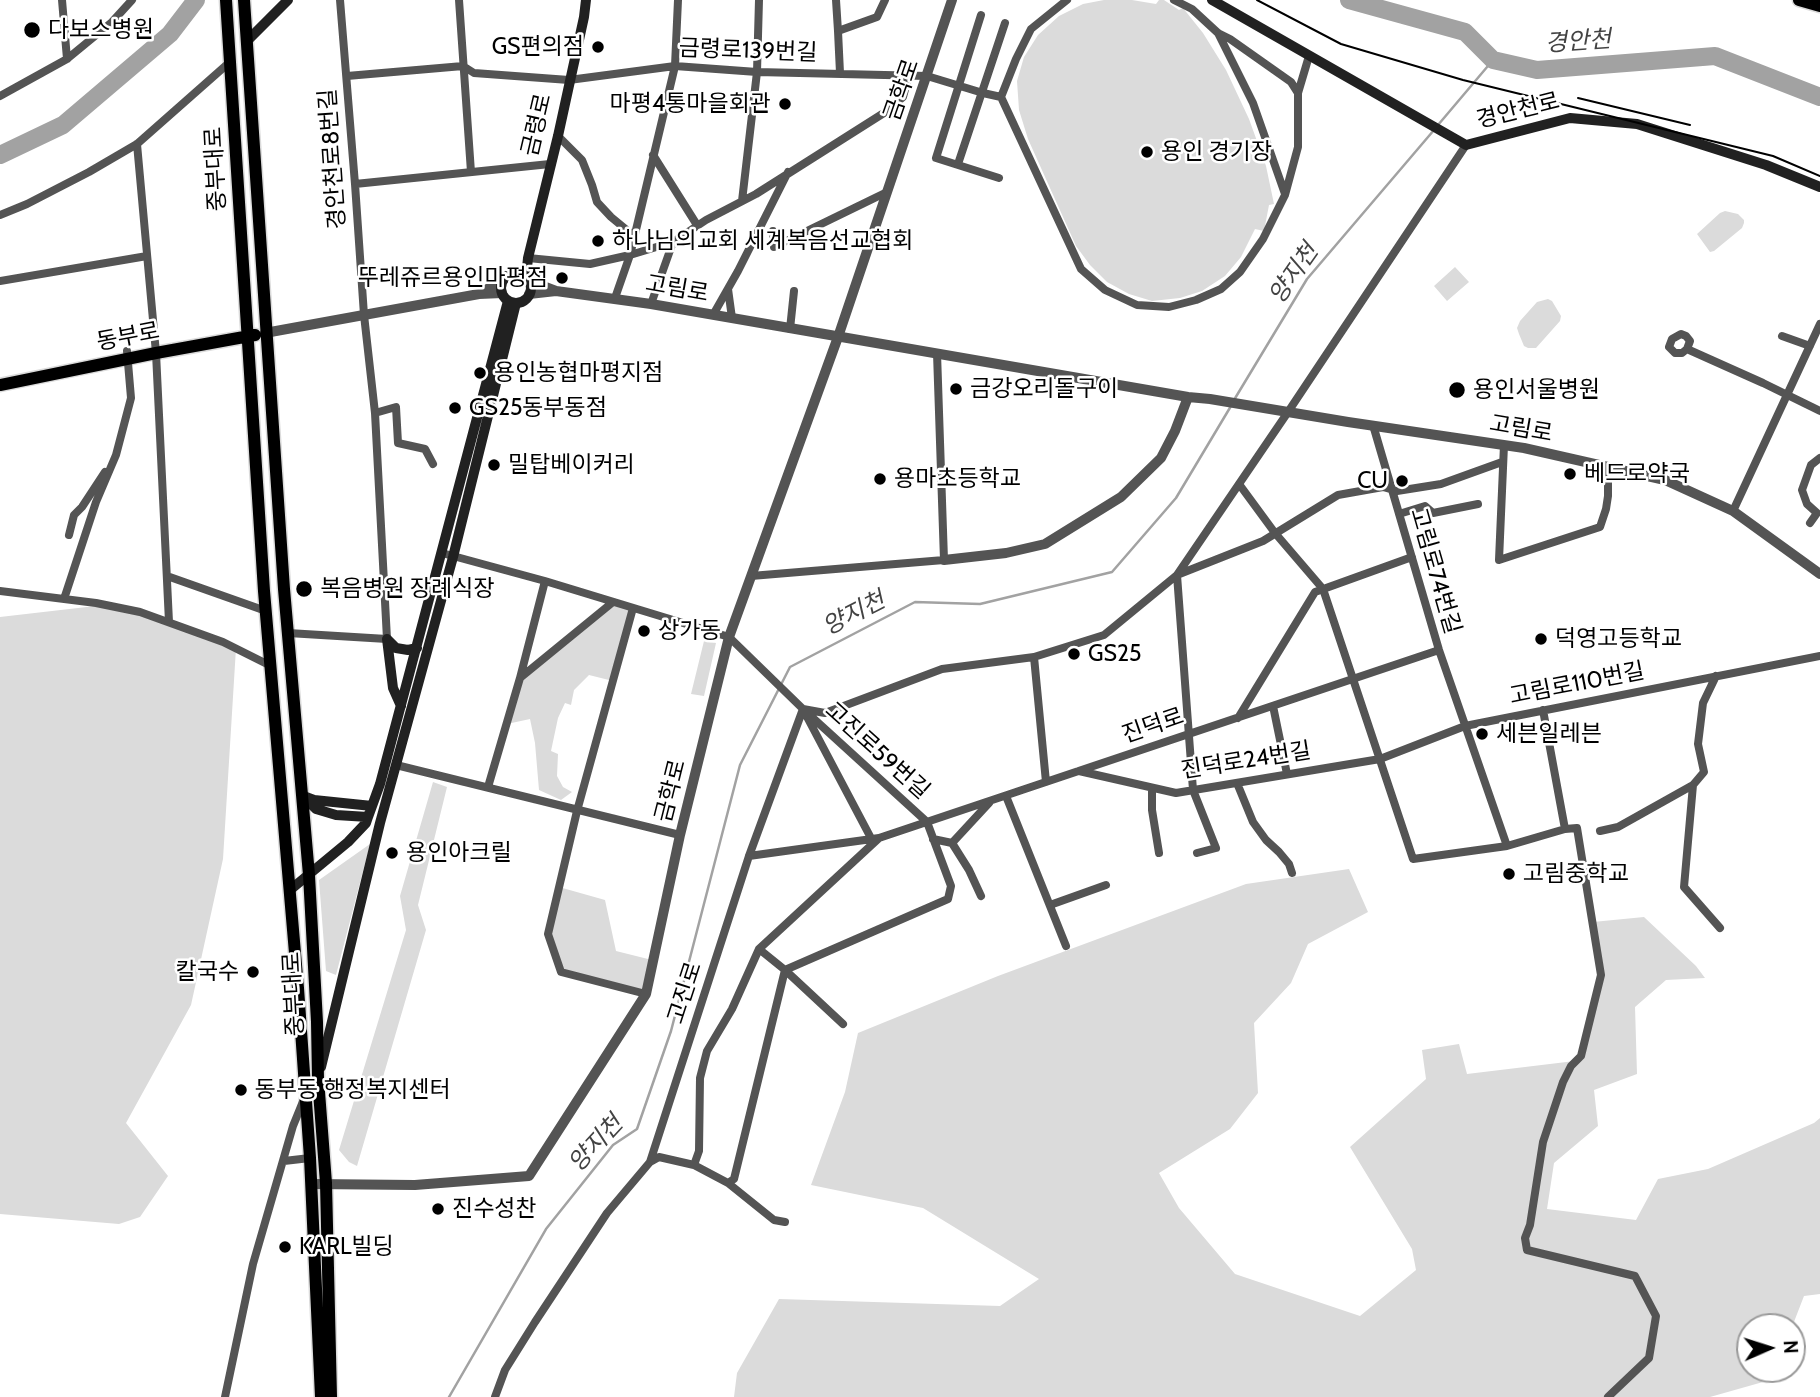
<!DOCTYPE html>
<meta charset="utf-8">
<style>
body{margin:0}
#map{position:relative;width:1820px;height:1397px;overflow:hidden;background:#fff;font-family:Cabin,sans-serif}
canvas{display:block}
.north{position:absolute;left:1736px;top:1313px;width:70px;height:70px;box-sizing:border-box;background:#fff;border:2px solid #999;border-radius:50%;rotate:87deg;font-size:19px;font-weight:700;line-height:28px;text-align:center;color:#000}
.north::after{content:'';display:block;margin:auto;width:24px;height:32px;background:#000;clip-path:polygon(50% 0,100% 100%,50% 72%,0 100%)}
</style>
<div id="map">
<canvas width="1820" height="1397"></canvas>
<div class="north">N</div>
</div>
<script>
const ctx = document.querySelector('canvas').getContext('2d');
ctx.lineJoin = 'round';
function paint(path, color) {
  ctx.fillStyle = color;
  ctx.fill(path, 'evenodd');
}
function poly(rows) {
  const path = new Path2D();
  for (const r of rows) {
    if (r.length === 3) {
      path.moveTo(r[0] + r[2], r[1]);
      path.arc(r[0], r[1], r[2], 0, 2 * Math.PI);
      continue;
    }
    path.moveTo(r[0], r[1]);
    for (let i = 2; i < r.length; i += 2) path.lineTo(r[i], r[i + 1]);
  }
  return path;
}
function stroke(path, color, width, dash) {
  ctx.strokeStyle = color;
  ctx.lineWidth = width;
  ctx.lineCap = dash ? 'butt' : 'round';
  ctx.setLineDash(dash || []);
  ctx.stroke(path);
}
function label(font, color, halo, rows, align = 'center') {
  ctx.font = font + ' Cabin,"Noto Sans KR",sans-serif';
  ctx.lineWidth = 5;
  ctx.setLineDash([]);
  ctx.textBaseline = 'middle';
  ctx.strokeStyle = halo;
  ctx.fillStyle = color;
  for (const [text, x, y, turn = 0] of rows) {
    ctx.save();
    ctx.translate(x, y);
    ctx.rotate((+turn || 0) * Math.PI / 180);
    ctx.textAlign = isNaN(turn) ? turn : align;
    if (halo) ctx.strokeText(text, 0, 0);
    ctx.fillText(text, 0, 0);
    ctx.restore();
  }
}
paint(poly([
 [1104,0,1132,0,1156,4,1159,0,1164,0,1179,10,1183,8,1203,33,1226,70,1249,119,1266,166,1274,204,1269,205,1264,231,1255,229,1241,257,1225,276,1202,291,1180,298,1152,301,1129,294,1107,282,1090,265,1076,246,1028,139,1019,110,1017,81,1024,57,1038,35,1059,16,1083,4],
 [1725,211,1738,214,1744,220,1744,223,1742,228,1714,251,1710,252,1697,234,1720,213],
 [1455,267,1469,282,1447,301,1434,286],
 [1548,299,1552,301,1561,316,1560,321,1536,348,1528,348,1524,346,1519,334,1517,328,1520,321,1537,302],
 [613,602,633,608,613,681,589,675,574,690,571,705,565,703,558,718,551,751,558,754,557,776,563,787,572,792,561,800,539,790,535,743,530,719,507,724,520,678],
 [104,605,169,622,236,648,223,859,191,1005,126,1123,168,1176,140,1217,119,1224,0,1214,0,617],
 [704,641,716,643,704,696,691,694],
 [433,782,447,787,418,905,426,930,357,1166,349,1162,339,1150,406,930,400,896],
 [370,844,336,975,326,971,319,880],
 [1349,869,1368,912,1308,944,1291,983,1254,1023,1258,1093,1230,1129,1159,1173,1179,1208,1235,1274,1360,1316,1416,1270,1412,1249,1350,1147,1426,1079,1422,1050,1459,1044,1467,1074,1583,1060,1603,975,1593,922,1644,917,1696,966,1705,978,1666,980,1635,1007,1637,1074,1594,1090,1598,1126,1554,1163,1547,1209,1636,1220,1658,1179,1708,1169,1814,1123,1820,1118,1820,1294,1804,1296,1792,1327,1750,1327,1750,1369,1775,1369,1770,1380,1710,1397,734,1397,737,1373,779,1299,1000,1306,1039,1279,923,1208,811,1185,845,1092,858,1033,998,976,1246,884],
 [559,887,605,900,616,951,652,960,646,994,561,972,548,934]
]), '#dbdbdb');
stroke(poly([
 [1438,125,1493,60],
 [1234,400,1307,279,1434,130],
 [449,1397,546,1229,613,1145,637,1129,671,1031,740,765,790,667,915,602,980,604,1112,572,1176,498,1231,406]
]), '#a2a2a2', 2.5);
stroke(poly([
 [1349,0,1465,32,1493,60,1537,70,1715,56,1820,97],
 [0,155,63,125,170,34,196,0]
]), '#a2a2a2', 18);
const primary = poly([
 [226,0,264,591,298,988,310,1158,321,1397],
 [244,0,284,589,309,875,317,1022,318,1079,326,1183,331,1397],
 [1799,0,1820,6],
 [0,385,156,353,255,335]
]);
stroke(primary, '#dbdbdb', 15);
stroke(poly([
 [62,0,67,59],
 [459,0,471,172],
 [836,0,838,31,877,17,885,0],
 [1067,0,1031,29,1016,59,1001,97,1081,269,1105,290,1137,305,1169,307,1196,300,1221,289,1240,272,1263,239,1285,195,1298,147,1298,93],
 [1174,0,1192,9,1218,33,1230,39,1291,82,1298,93,1309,56],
 [981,15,936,158,999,178],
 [838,31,840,73],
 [1218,33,1253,103,1285,194],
 [347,76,463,66,474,73,569,80,675,66,757,72,927,76,983,93,1001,97],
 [0,96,67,59,112,22,132,0],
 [558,136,582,160,592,185,597,202,611,217,634,236],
 [137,144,156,353,169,622],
 [653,155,697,225],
 [958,164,1005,23],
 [355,184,550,164],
 [742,201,757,72,759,0],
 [0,215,27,204,89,172,137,144,231,61],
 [773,231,774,247,887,192],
 [528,258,590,264,630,255,673,242],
 [0,281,147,256],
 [728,289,732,318],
 [615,298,630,255,675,66,678,0],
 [651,304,673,242,706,220,756,194,887,111,903,97,909,75],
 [713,315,738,271,788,172],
 [790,329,794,291],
 [1782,336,1810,346],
 [1687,349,1690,341,1686,336,1681,334,1672,339,1669,347,1675,353,1682,353,1687,349,1763,383,1820,411],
 [375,413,396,407,398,443,425,449,433,464],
 [1373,425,1439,650,1507,846],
 [1504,445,1499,560,1600,527,1606,509,1608,496,1608,467],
 [1239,484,1275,533,1323,589,1413,859,1507,846,1565,829,1543,710],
 [1733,511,1820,324],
 [1399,514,1425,506,1433,513,1478,504],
 [1810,523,1817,513,1807,504,1802,490,1811,465,1820,458],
 [69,535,74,515,82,507,105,472],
 [442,553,545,581,729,637,803,709,927,822,951,886,948,899,785,970,734,1179,728,1183,694,1165],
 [167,576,266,611],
 [751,576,944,560,937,353],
 [545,581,520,678,613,602],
 [0,591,96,603,140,612,223,642,271,666],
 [64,599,96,502,116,455,131,398,127,351],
 [633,608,577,811,548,934,561,972,646,994],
 [288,633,387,639,375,413,364,315,355,184,340,0],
 [1034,657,1046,782],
 [1273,706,1287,774],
 [803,709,825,713,942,669,1034,657,1104,635,1177,575,1288,412,1466,145],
 [806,715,872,840],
 [1238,718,1315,592,1412,557],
 [396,765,680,835],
 [1079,771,1176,793,1380,759,1465,726,1820,656],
 [1237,783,1253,822,1266,840,1279,852,1289,864,1292,873],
 [1693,785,1684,887,1720,928],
 [488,787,520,678],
 [1152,788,1152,810,1159,853],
 [1006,796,1066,946],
 [1565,829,1577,828,1601,975,1581,1056,1571,1066,1563,1082,1543,1142,1530,1225,1525,1238,1527,1250,1635,1276,1656,1316,1649,1358,1608,1397],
 [1600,831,1618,827,1693,785,1704,772,1698,744,1703,703,1716,676],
 [933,839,952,843,989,803],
 [952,843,969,870,981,896],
 [1197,853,1216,848,1193,790,1177,575,1263,541,1338,495,1383,487,1397,491,1441,484,1502,462],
 [749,856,879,838,1439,650],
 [1050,905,1106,885],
 [759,949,785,970,843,1024],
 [284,1161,310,1158],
 [650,1162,659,1157,694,1165,699,1151,700,1078,707,1051,732,1009,759,949,878,839],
 [728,1183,774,1220,785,1222],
 [225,1397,253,1264,293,1126,304,1099],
 [495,1397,505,1370,535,1322,607,1213,650,1162,749,856,803,709]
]), '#545454', 8);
stroke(poly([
 [527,280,556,291,529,294],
 [556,291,651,304,1188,397,1210,399,1348,422,1524,448,1665,480,1733,511,1820,574],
 [502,293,479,294,504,279],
 [265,333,479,294],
 [944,560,1006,553,1045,544,1121,497,1161,458,1175,431,1188,397],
 [312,1184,415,1185,529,1176,646,994,680,835,729,637,838,337,952,0]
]), '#545454', 10);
stroke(poly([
 [1212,0,1466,145,1570,118,1637,124,1766,165,1820,187],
 [247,41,288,0],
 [516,288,15],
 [526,278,528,258,558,136,584,17,586,0],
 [401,706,393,688,387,639,396,648,408,650,417,648],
 [303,796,316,809,336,815,368,817],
 [306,797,314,800,372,806],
 [290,890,348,842,366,823,368,817,380,784,508,301],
 [321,1067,380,823,453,557,516,303]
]), '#212121', 10);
stroke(primary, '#000', 12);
stroke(poly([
 [1257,0,1341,44,1463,80,1773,156,1820,176],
 [1578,98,1690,125]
]), '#000', 2);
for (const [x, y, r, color] of [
 [32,30,9,"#000"],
 [598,47,7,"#000"],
 [785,104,7,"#000"],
 [1147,152,7,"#000"],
 [598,241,7,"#000"],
 [562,278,7,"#000"],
 [480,373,7,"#000"],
 [956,389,7,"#000"],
 [1457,390,9,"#000"],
 [455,408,7,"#000"],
 [494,465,7,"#000"],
 [1570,474,7,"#000"],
 [880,479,7,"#000"],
 [1402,481,7,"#000"],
 [304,589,9,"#000"],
 [644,631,7,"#000"],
 [1541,639,7,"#000"],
 [1074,654,7,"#000"],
 [1482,734,7,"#000"],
 [392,853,7,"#000"],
 [1509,874,7,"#000"],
 [253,972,7,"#000"],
 [241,1090,7,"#000"],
 [438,1209,7,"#000"],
 [285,1247,7,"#000"]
]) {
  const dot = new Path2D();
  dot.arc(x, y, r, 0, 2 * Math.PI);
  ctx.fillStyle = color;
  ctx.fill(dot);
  stroke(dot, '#fff', 2.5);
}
label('23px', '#000', '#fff', [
 ["다보스병원",48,30],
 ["GS편의점",584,47,"right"],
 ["마평4통마을회관",771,104,"right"],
 ["용인 경기장",1161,152],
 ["하나님의교회 세계복음선교협회",612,241],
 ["뚜레쥬르용인마평점",548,278,"right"],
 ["용인농협마평지점",494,373],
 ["금강오리돌구이",970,389],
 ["용인서울병원",1473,390],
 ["GS25동부동점",469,408],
 ["밀탑베이커리",508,465],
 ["베드로약국",1584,474],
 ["용마초등학교",894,479],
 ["CU",1388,481,"right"],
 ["복음병원 장례식장",320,589],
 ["상가동",658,631],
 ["덕영고등학교",1555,639],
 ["GS25",1088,654],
 ["세븐일레븐",1496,734],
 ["용인아크릴",406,853],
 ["고림중학교",1523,874],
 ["칼국수",239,972,"right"],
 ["동부동 행정복지센터",255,1090],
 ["진수성찬",452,1209],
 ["KARL빌딩",299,1247]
], 'left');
label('23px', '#000', '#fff', [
 ["금령로139번길",748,51,2],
 ["금학로",902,90,-71],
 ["경안천로",1518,111,-14],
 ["금령로",537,125,-77],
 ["경안천로8번길",333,159,-94],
 ["중부대로",216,169,-93],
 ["고림로",677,289,10],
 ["동부로",128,337,-11],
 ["고림로",1521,429,10],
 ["고림로74번길",1435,571,74],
 ["고림로110번길",1577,684,-11],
 ["진덕로",1153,726,-19],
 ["고진로59번길",877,751,42],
 ["진덕로24번길",1246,761,-9],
 ["금학로",671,791,-76],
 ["고진로",685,993,-72],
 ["중부대로",294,994,-93]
]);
label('italic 24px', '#434343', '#fff', [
 ["경안천",1578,42,-4],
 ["양지천",1294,274,-55],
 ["양지천",854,614,-27],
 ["양지천",596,1144,-47]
]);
</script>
